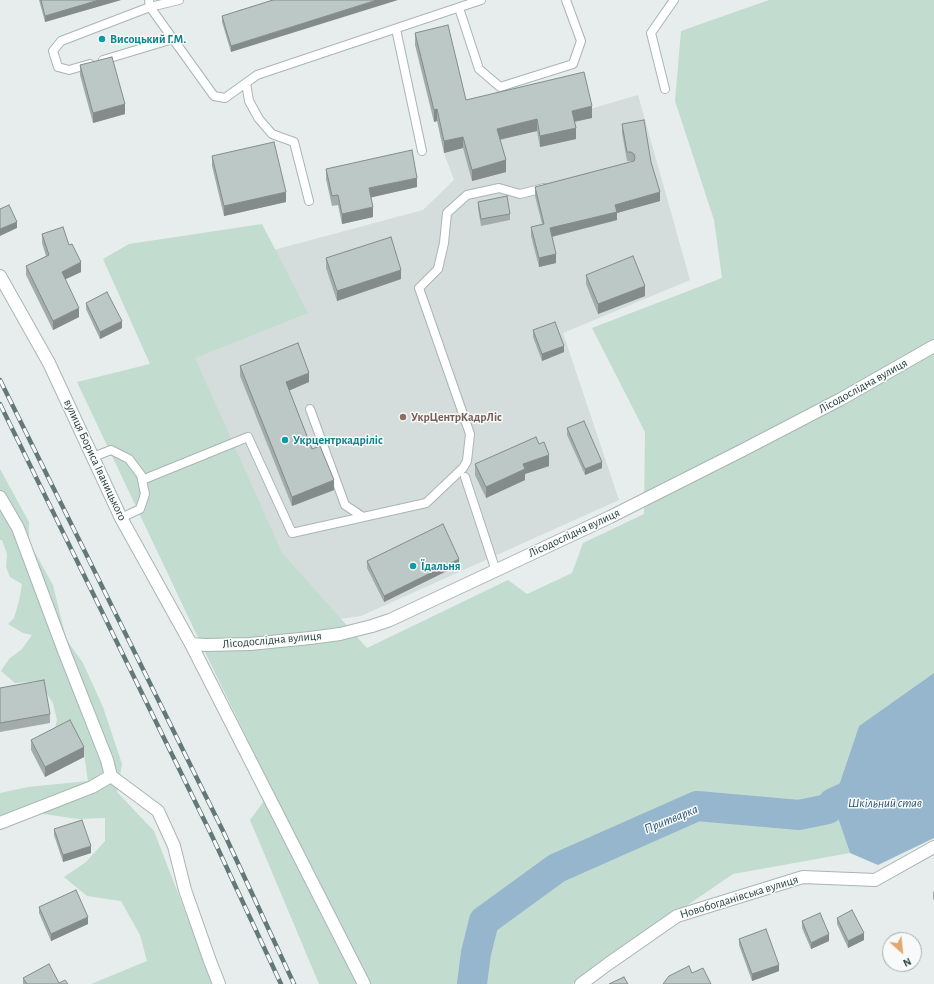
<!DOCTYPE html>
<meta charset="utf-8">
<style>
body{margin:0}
#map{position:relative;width:934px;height:984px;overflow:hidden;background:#e6edec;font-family:"Alegreya Sans",sans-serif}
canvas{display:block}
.north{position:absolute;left:882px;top:932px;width:40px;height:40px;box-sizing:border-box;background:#f7faf9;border:1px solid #a4afae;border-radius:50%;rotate:153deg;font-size:11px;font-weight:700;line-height:16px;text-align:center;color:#273e3d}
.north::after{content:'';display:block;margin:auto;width:14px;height:18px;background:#e3a86f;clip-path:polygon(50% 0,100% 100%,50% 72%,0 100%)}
</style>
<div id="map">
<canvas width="934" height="984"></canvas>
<div class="north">N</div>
</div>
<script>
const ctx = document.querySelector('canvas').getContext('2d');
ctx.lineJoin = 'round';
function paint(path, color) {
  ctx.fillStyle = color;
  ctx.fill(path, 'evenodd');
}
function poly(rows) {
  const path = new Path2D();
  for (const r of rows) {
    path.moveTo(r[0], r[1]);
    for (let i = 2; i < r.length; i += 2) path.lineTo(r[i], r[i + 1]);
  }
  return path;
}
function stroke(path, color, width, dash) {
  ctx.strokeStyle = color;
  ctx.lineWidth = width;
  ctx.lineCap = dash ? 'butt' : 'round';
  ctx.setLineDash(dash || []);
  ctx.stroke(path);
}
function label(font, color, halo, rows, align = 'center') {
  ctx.font = font + ' "Alegreya Sans",sans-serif';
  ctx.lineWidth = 3;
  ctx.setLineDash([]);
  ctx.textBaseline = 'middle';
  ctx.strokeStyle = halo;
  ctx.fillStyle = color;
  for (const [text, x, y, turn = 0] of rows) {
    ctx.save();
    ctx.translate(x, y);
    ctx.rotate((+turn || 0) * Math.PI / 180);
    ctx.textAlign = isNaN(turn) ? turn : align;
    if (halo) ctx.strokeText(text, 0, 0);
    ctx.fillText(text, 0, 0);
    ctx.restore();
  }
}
paint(poly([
 [638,95,690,280,563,333,619,500,361,616,302,624,161,286,281,248,423,210,454,180,444,153,592,118,590,109]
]), '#d4dddb');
paint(poly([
 [769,0,934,0,934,673,859,726,833,803,850,853,733,874,572,984,319,984,250,820,272,790,202,646,77,382,150,364,103,259,129,244,262,224,308,313,195,358,282,553,367,648,508,580,527,594,572,573,583,543,644,514,645,432,592,328,722,278,714,220,675,101,681,31],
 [0,469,29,522,29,542,53,585,66,639,83,663,103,707,122,764,117,792,154,831,213,984,91,984,147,961,140,935,121,901,87,896,64,877,86,862,105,841,105,818,78,819,30,812,0,816,0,793,28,787,88,781,84,754,55,728,57,720,53,703,38,681,15,683,1,671,9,659,22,649,32,635,23,633,8,624,14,618,19,601,22,584,10,577,6,567,7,554,2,540,0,540]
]), '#c2dccf');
paint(poly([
 [934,673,934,838,878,865,850,853,833,803,859,726]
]), '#95b6cc');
stroke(poly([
 [472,984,476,953,484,921,557,868,697,806,799,815,828,809,833,803,934,756]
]), '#95b6cc', 30);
const lane = poly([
 [149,0,150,7,214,96,225,98,257,75,481,0],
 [459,8,479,69,500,87,573,64,581,41,566,0],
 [396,29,422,151],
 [103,60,173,39],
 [90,64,69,70,58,67,53,51,61,41,150,7,179,0],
 [246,83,249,101,259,119,272,134,294,142,309,201],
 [665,89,651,33,674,0],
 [310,409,345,505,363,517],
 [93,457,111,450,129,459,141,475,145,494,140,509,121,518],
 [465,477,496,571],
 [142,480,248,437,292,533,426,503,463,468,467,461,470,434,419,288,438,269,444,243,447,213,467,195,499,188,520,194,544,188]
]);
const street = poly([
 [0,276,49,363,121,518,191,644,364,984],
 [0,497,18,528,64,651,107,760,111,776,158,811,174,846,185,890,210,961,219,984],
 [191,644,206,645,250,644,310,638,340,634,372,626,390,620,610,517,743,450,841,399,934,346],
 [0,823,92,787,111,776],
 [581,984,608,964,677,916,803,877,875,880,934,847]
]);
stroke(lane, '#a9b5b4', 10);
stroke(street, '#a9b5b4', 14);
stroke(lane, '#fff', 8);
stroke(street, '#fff', 12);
const rail = poly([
 [0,380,223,831,294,984],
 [0,404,212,836,281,984]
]);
stroke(rail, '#627978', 4.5);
stroke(rail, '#f7faf9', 3, [9]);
paint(poly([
 [39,0,121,0,45,22],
 [273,0,231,52,222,22,222,16],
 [415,33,466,100,592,118,575,122,576,139,540,147,537,131,500,140,506,172,472,181,463,148,444,153,437,121,434,122,415,45],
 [80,65,125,114,93,123,80,75],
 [622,124,651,162,660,201,617,213,617,220,552,237,556,263,539,267,531,236,531,227,542,224,535,196,535,187,633,162,631,161,627,161,622,133],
 [212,156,286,202,224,216,212,166],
 [326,169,417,187,371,197,373,217,342,224,338,205,332,206,326,179],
 [478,202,510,214,510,220,481,226,478,208],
 [42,234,69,245,81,272,65,279,79,317,53,330,26,275,26,266,46,256,42,243],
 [326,258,401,279,337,301,326,268],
 [586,275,645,296,598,314,586,284],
 [86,303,122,328,100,339,86,309],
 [533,330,564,352,542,361,533,337],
 [240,366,309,382,289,390,312,449,334,490,292,506,240,376],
 [567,428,602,468,585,475,567,435],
 [539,444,549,466,525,474,525,480,486,498,475,475,475,464],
 [367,561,459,565,384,602,367,568],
 [0,688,50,714,50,723,0,732],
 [31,740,84,757,45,777,31,750],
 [54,829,91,853,63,862,54,835],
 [934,891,934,900,933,899,933,892],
 [39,907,88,924,51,941,39,913],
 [837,918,864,940,848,948,837,924],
 [802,921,829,941,811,949,802,928],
 [739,939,779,971,752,981,739,945],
 [23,978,59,983,68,984,23,984]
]), '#a2acaa');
paint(poly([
 [99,0,121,0,45,22,45,16],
 [377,0,398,0,231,52,231,46],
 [125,104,125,114,93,123,93,113],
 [592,106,592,118,572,122,572,111],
 [437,109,437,121,434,122,434,110],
 [537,119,537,131,497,140,497,129],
 [576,128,576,139,540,147,540,136],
 [463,137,463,148,444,153,444,141],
 [506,160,506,172,472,181,472,170],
 [417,178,417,187,369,198,369,188],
 [286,192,286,202,224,216,224,206],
 [660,192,660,201,617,213,617,220,550,237,550,228,615,205],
 [373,207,373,217,342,224,342,214],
 [17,222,17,228,0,236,0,229],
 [556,254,556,263,539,267,539,258],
 [81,262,81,272,62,281,62,272],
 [401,270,401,279,337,301,337,291],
 [645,286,645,296,598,314,598,304],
 [79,308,79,317,53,330,53,321],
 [122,321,122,328,100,339,100,332],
 [564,346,564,352,542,361,542,354],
 [309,373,309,382,286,392,286,382],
 [549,455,549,466,525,474,525,480,486,498,486,487,523,464],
 [602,462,602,468,585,475,585,469],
 [334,480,334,490,292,506,292,497],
 [459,559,459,565,384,602,384,596],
 [84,747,84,757,45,777,45,767],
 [91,846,91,853,63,862,63,855],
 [88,917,88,924,51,941,51,934],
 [864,933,864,940,848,948,848,941],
 [829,934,829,941,811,949,811,943],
 [779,965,779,971,752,981,752,974]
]), '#848c8b');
const building = poly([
 [41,0,99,0,45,16,41,0],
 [273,0,377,0,231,46,222,16,273,0],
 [448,25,466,100,584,72,592,106,572,111,576,128,540,136,537,119,497,129,506,160,472,170,463,137,444,141,437,109,434,110,415,33,448,25],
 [112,57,125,104,93,113,80,65,112,57],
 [644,120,651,162,660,192,615,205,617,212,550,228,556,254,539,258,531,227,544,224,535,187,634,161,635,158,634,154,631,152,627,152,622,124,644,120],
 [274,142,286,192,224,206,212,156,274,142],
 [412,150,417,178,369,188,373,207,342,214,338,195,332,196,326,169,412,150],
 [507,196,510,214,481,219,478,202,507,196],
 [9,205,17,222,0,229,0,209,9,205],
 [63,227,69,245,72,244,81,262,62,272,79,308,53,321,26,266,49,255,42,234,63,227],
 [391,237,401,270,337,291,326,258,391,237],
 [633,256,645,286,598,304,586,275,633,256],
 [107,292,122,321,100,332,86,303,107,292],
 [555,322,564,346,542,354,533,330,555,322],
 [298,343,309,373,286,382,312,449,320,446,334,480,292,497,240,366,298,343],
 [584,421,602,462,585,469,567,428,584,421],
 [536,437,539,444,544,442,549,455,523,464,525,469,486,487,475,464,536,437],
 [443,524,459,559,384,596,367,561,443,524],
 [44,680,50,714,0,723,0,688,44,680],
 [70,720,84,747,45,767,31,740,70,720],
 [82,820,91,846,63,855,54,829,82,820],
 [76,890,88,917,51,934,39,907,76,890],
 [852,910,864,933,848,941,837,918,852,910],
 [820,913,829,934,811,943,802,921,820,913],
 [766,929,779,965,752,974,739,939,766,929],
 [49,964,59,983,65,980,68,984,27,984,23,978,49,964],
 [689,966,692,973,703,968,711,984,663,984,669,976,689,966],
 [624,977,628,984,609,984,624,977]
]);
paint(building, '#bcc8c6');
stroke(building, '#848c8b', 1);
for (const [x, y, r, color] of [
 [102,39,4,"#0f9aa8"],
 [403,417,4,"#8d6e63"],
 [285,440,4,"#0f9aa8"],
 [413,566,4,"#0f9aa8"]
]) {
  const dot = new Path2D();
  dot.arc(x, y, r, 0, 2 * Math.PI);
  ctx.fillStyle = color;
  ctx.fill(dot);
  stroke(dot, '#f7faf9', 1.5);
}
label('bold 12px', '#0d838f', '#f7faf9', [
 ["Висоцький Г.М.",110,39],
 ["Укрцентркадріліс",293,440],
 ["Їдальня",421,566]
], 'left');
label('12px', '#273e3d', '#f7faf9', [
 ["Лісодослідна вулиця",863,386,-29],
 ["вулиця Бориса Іваницького",95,460,65],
 ["Лісодослідна вулиця",574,533,-25],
 ["Лісодослідна вулиця",272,640,-5],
 ["Новобогданівська вулиця",739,897,-17]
]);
label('bold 12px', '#785e54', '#f7faf9', [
 ["УкрЦентрКадрЛіс",411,417]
], 'left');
label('italic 13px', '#275474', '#f7faf9', [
 ["Шкільний став",885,803],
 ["Притварка",671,819,-22]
]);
</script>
